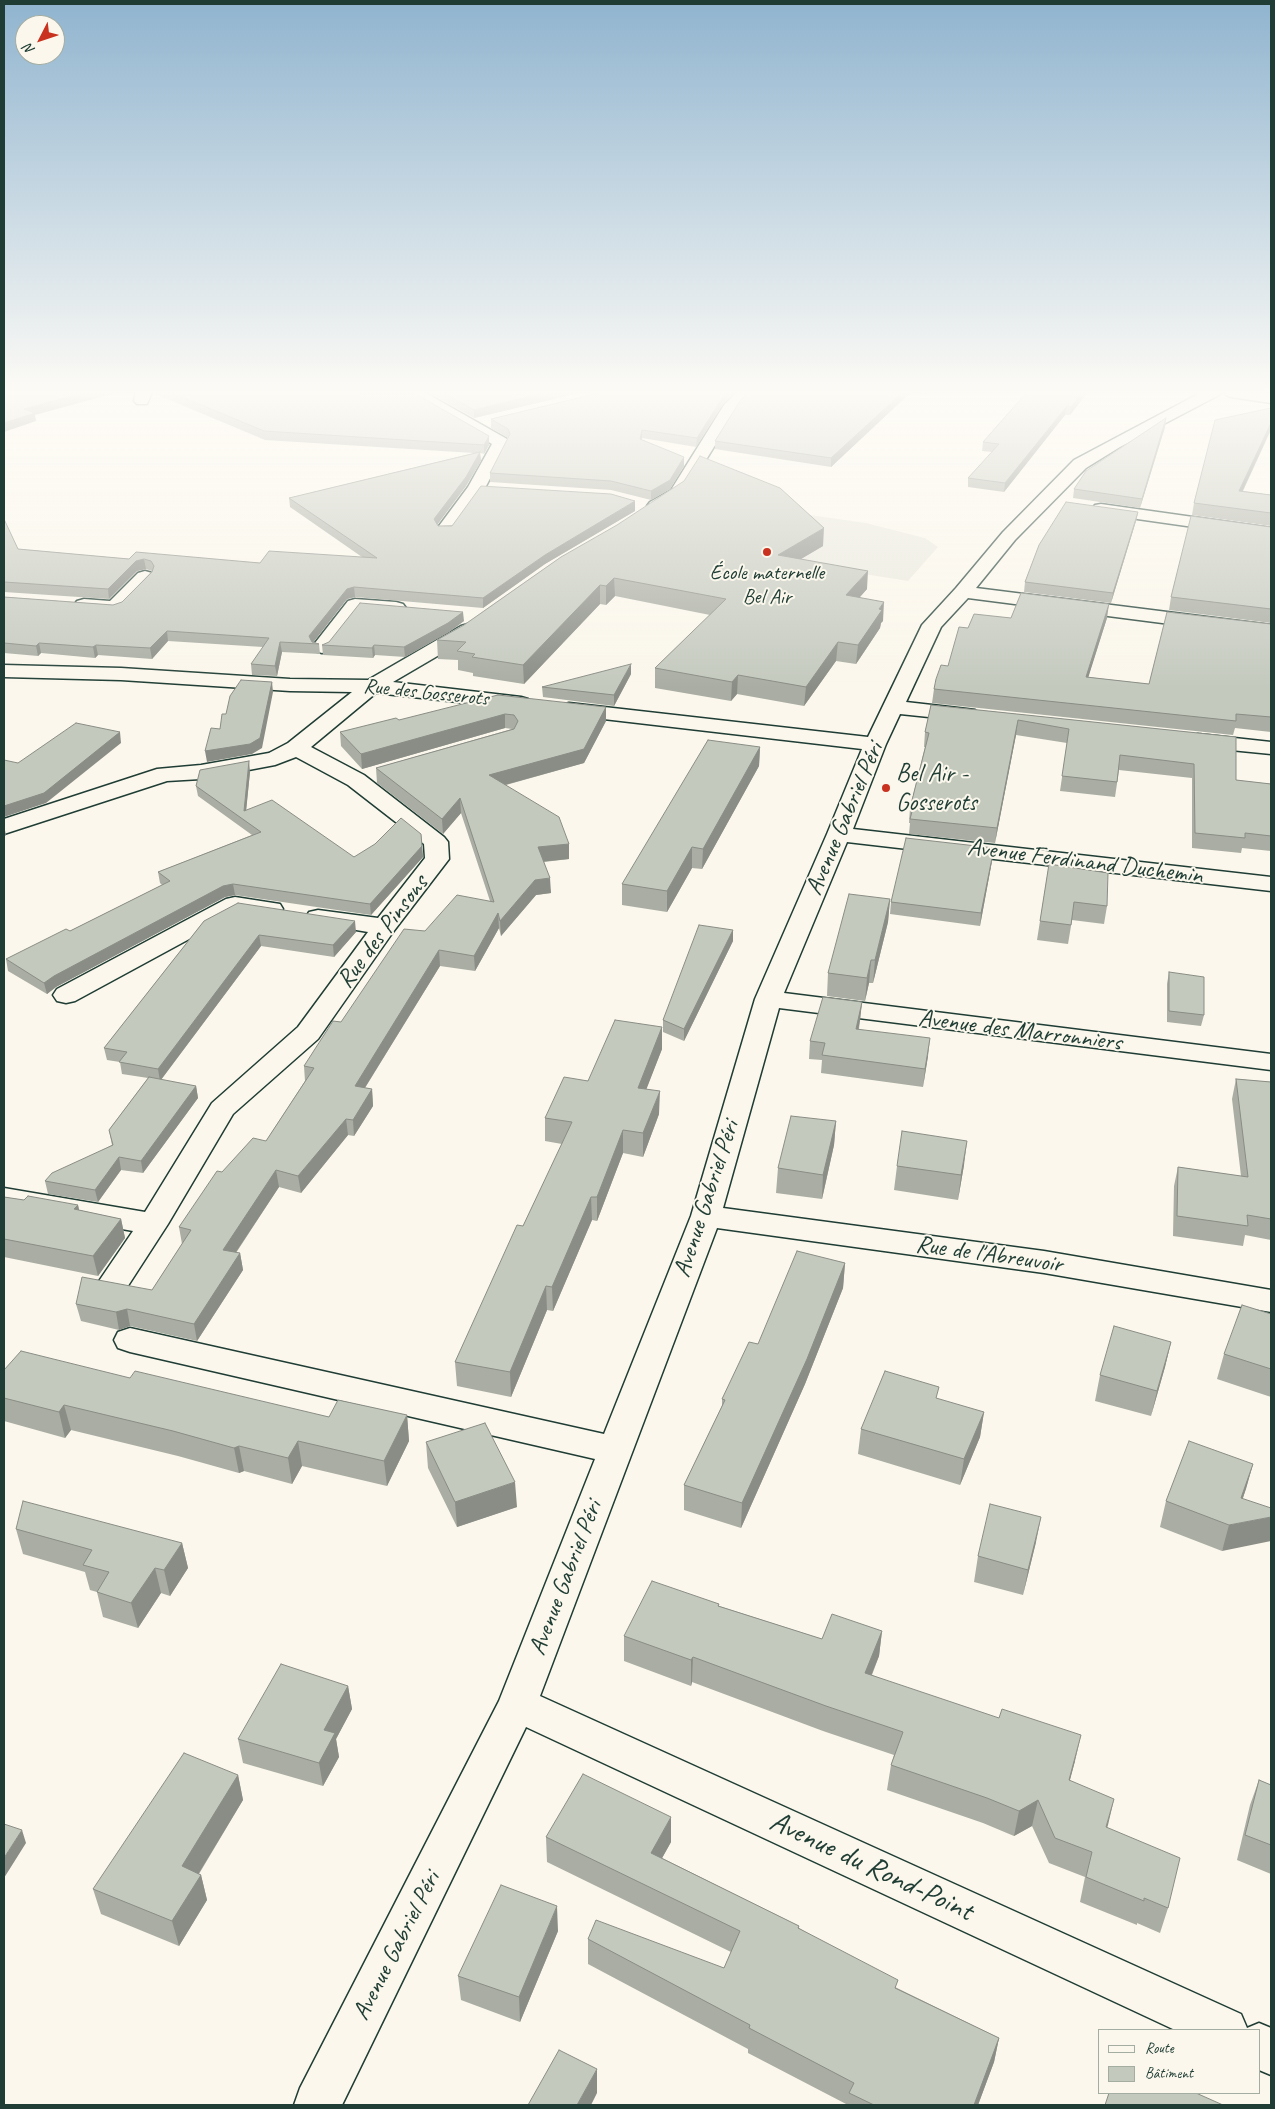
<!DOCTYPE html>
<meta charset="utf-8">
<style>
body{margin:0}
#map{position:relative;width:1275px;height:2109px;overflow:hidden;background:#fbf7ec;font-family:Caveat,sans-serif}
canvas{display:block}
.frame{position:absolute;inset:0;border:5px solid #1f3d34;pointer-events:none}
.legend{position:absolute;left:1098px;top:2029px;width:162px;height:65px;box-sizing:border-box;background:#fbf7ec;border:1px solid #a3ada2;margin:0;padding:6px 9px;list-style:none;font-size:15px;color:#1f3d34}
.legend li{display:flex;align-items:center;gap:10px;height:25px}
.legend b{width:25px;border:1px solid #a3ada2}
.north{position:absolute;left:15px;top:15px;width:50px;height:50px;box-sizing:border-box;background:#fbf7ec;border:1px solid #a3ada2;border-radius:50%;rotate:229deg;font-size:14px;font-weight:700;line-height:20px;text-align:center;color:#1f3d34}
.north::after{content:'';display:block;margin:auto;width:18px;height:22px;background:#c8321e;clip-path:polygon(50% 0,100% 100%,50% 72%,0 100%)}
</style>
<div id="map">
<canvas width="1275" height="2109"></canvas>
<div class="frame"></div>
<ul class="legend">
<li><b style="height:6px;background:#fbf7ec"></b>Route</li>
<li><b style="height:14px;background:#c4c9be"></b>Bâtiment</li>
</ul>
<div class="north">N</div>
</div>
<script>
const ctx = document.querySelector('canvas').getContext('2d');
ctx.lineJoin = 'round';
function paint(path, color) {
  ctx.fillStyle = color;
  ctx.fill(path, 'evenodd');
}
function poly(rows) {
  const path = new Path2D();
  for (const r of rows) {
    path.moveTo(r[0], r[1]);
    for (let i = 2; i < r.length; i += 2) path.lineTo(r[i], r[i + 1]);
  }
  return path;
}
function stroke(path, color, width, dash) {
  ctx.strokeStyle = color;
  ctx.lineWidth = width;
  ctx.lineCap = dash ? 'butt' : 'round';
  ctx.setLineDash(dash || []);
  ctx.stroke(path);
}
function label(font, color, halo, rows, align = 'center') {
  ctx.font = font + ' Caveat,sans-serif';
  ctx.lineWidth = 4;
  ctx.setLineDash([]);
  ctx.textBaseline = 'middle';
  ctx.strokeStyle = halo;
  ctx.fillStyle = color;
  for (const [text, x, y, turn = 0] of rows) {
    ctx.save();
    ctx.translate(x, y);
    ctx.rotate((+turn || 0) * Math.PI / 180);
    ctx.textAlign = isNaN(turn) ? turn : align;
    if (halo) ctx.strokeText(text, 0, 0);
    ctx.fillText(text, 0, 0);
    ctx.restore();
  }
}
paint(poly([
 [705,500,866,523,925,538,938,547,908,581,845,571,591,557]
]), '#eae9de');
const minor = poly([
 [136,392,152,392,147,404,137,404,134,401,136,392],
 [366,392,424,392,507,439,509,442,485,488,451,534,445,535,439,534,436,530,468,487,492,444,415,399,373,397,368,395,366,392],
 [737,392,753,392,738,408,683,497,662,510,656,511,650,510,647,506,650,502,671,490,724,405,737,392],
 [1202,392,1221,392,1219,395,1120,447,1086,468,1015,540,976,588,1271,625,1271,637,968,598,941,627,906,702,967,709,975,710,978,715,975,720,967,721,900,714,886,744,853,829,1271,877,1271,891,847,842,784,993,1271,1054,1271,1070,779,1008,723,1208,1044,1251,1271,1290,1271,1312,1044,1273,717,1228,540,1696,1241,2014,1247,2028,1259,2023,1271,2028,1271,2075,1259,2070,1259,2030,1175,2030,526,1727,342,2105,294,2105,300,2088,499,1701,595,1459,130,1352,118,1348,114,1340,118,1332,130,1328,604,1434,691,1216,755,999,827,834,862,749,569,715,562,713,558,709,562,705,569,703,868,737,922,625,956,588,1003,532,1074,460,1202,392],
 [1224,392,1271,393,1271,403,1231,397,1226,395,1224,392],
 [1101,504,1271,528,1271,538,1095,513,1092,509,1095,505,1101,504],
 [145,571,152,573,154,577,122,611,115,613,84,611,77,609,74,605,77,601,84,599,110,601,138,573,145,571],
 [355,599,396,602,403,604,406,608,403,612,396,614,360,611,329,651,322,653,315,651,312,647,315,643,348,601,355,599],
 [468,624,475,626,478,630,475,634,393,682,521,697,528,699,532,703,528,707,521,709,376,693,311,747,364,775,444,837,448,842,449,859,393,932,318,1039,233,1114,168,1224,124,1292,113,1295,102,1292,97,1284,133,1231,4,1208,4,1188,145,1212,212,1103,298,1027,368,932,309,922,306,917,309,912,318,910,378,918,425,858,424,844,348,785,296,757,275,765,201,779,167,781,4,834,4,819,157,769,201,765,269,753,288,743,352,692,290,691,121,680,4,677,4,665,121,668,290,679,368,680,461,626,468,624],
 [1198,734,1271,742,1271,754,1190,746,1187,741,1190,736,1198,734],
 [235,897,280,904,283,909,280,914,271,916,239,912,75,1001,66,1003,57,1001,53,995,57,989,226,899,235,897]
]);
stroke(minor, '#1f3d34', 3);
paint(minor, '#fbf7ec');
paint(poly([
 [153,392,414,393,489,445,484,454,480,453,481,461,466,486,437,525,438,526,635,511,545,564,483,608,355,597,347,599,313,642,319,644,320,654,282,652,277,676,252,675,251,664,263,647,168,641,152,659,98,655,95,658,41,653,38,656,4,653,4,597,113,605,122,602,152,571,146,569,137,571,109,599,4,592,4,519,18,549,129,559,260,563,362,557,290,507,289,498,474,453,265,440,153,393],
 [428,392,583,392,474,418],
 [603,392,734,392,725,401,696,447,642,438,642,440,684,466,670,489,651,500,611,490,490,482,490,473,508,438,491,428,491,419],
 [911,392,831,467,715,449,715,441],
 [915,392,929,392,927,394],
 [1088,392,1070,415,1065,415,1004,492,968,487,968,478,992,452,982,451,983,442],
 [1271,408,1271,430,1243,491,1271,495,1271,526,1192,515,1194,503],
 [1166,418,1165,427,1140,508,1073,498,1074,489],
 [1138,512,1136,521,1111,603,1024,592,1025,582],
 [1271,527,1271,623,1169,610,1171,597],
 [823,546,801,559,867,589,859,598,883,621,881,623,880,628,856,664,836,661,804,706,737,694,731,701,655,688,655,668,710,615,615,596,606,605,600,604,524,684,473,676,473,673,458,670,458,660,438,659,437,640,464,625,561,557],
 [1011,618,1107,618,1088,677,1149,684,1271,624,1271,732,1235,728,1233,735,932,703,934,689,948,666,968,628],
 [464,621,449,632,405,657,375,655,373,658,323,655,322,645],
 [631,674,614,706,543,697,542,687],
 [931,705,1236,737,1236,780,1271,784,1271,851,1242,848,1241,853,1192,848,1192,778,1119,770,1115,797,1060,791,1067,743,1016,735,995,843,909,834,910,823,909,823,910,808,925,747,924,747,925,732],
 [606,707,606,721,584,763,506,785,569,844,569,859,544,862,551,893,536,895,501,936,499,928,475,971,440,966,365,1088,372,1089,373,1106,354,1136,348,1135,301,1193,279,1187,236,1253,240,1253,243,1270,197,1341,130,1326,119,1330,81,1321,76,1304,152,1290,182,1244,179,1227,222,1172,266,1141,305,1081,304,1066,341,1022,425,931,490,901,461,813,443,834,377,783,376,768,512,729,505,728,362,769,341,746,340,732,399,720],
 [760,747,759,766,702,869,692,868,667,912,622,905,622,884],
 [250,772,246,810,354,857,421,834,423,857,371,915,235,895,225,897,56,987,47,994,8,971,6,959,70,931,162,885,160,883,158,872,252,835,198,796,196,786],
 [992,861,980,926,890,914,891,902],
 [1049,864,1107,906,1104,924,1072,920,1068,944,1037,940],
 [890,899,888,922,873,983,869,983,865,1001,827,996,828,973],
 [204,921,356,932,334,957,261,946,161,1080,196,1086,198,1098,143,1173,121,1170,98,1202,48,1194,45,1181,112,1145,109,1130,148,1078,122,1074,120,1062,107,1060,104,1048],
 [733,930,733,941,684,1041,663,1032,663,1020],
 [1169,972,1204,1015,1201,1026,1167,1022,1167,984],
 [862,1002,859,1029,928,1056,923,1087,821,1073,822,1060,809,1059,810,1041],
 [662,1027,662,1049,646,1089,659,1114,643,1157,623,1153,597,1221,592,1220,553,1311,547,1310,511,1397,457,1386,455,1362,523,1226,562,1144,545,1141,545,1118,588,1081],
 [1236,1079,1271,1082,1271,1240,1245,1235,1243,1246,1173,1236,1174,1186,1178,1167,1241,1176,1232,1099],
 [836,1121,834,1145,822,1199,776,1193,778,1168],
 [964,1165,958,1200,894,1190,897,1166],
 [4,1197,24,1200,78,1205,79,1210,121,1219,125,1238,98,1276,4,1257],
 [845,1263,843,1288,805,1384,741,1528,684,1510,684,1485,722,1406,722,1399,758,1344],
 [1271,1314,1271,1397,1217,1379,1224,1354],
 [1171,1342,1165,1367,1151,1416,1095,1401,1100,1375],
 [4,1370,130,1378,329,1417,407,1415,409,1441,387,1486,302,1466,292,1484,244,1471,239,1473,178,1456,71,1430,65,1438,4,1421],
 [984,1412,980,1437,960,1485,858,1454,861,1429],
 [426,1442,517,1507,457,1527,428,1468],
 [1253,1464,1243,1498,1222,1551,1160,1527,1166,1501],
 [16,1529,182,1543,188,1568,170,1596,161,1593,138,1628,103,1617,97,1592,90,1590,85,1572,23,1554],
 [1036,1542,1023,1595,974,1582,978,1556],
 [719,1604,719,1606,822,1639,882,1631,879,1656,872,1675,1075,1761,1070,1780,1107,1827,1168,1908,1160,1933,1137,1923,1137,1925,1080,1902,1085,1877,1049,1863,1032,1826,1014,1836,983,1823,887,1790,891,1765,894,1755,823,1731,692,1682,691,1686,624,1661,624,1636],
 [348,1686,352,1709,336,1739,339,1757,323,1786,243,1763,238,1739],
 [238,1775,243,1800,199,1874,201,1875,207,1900,179,1946,101,1914,93,1889],
 [1259,1780,1271,1785,1271,1874,1237,1860,1250,1805],
 [546,1837,671,1842,662,1858,799,1926,799,1928,897,1988,999,2038,994,2062,978,2105,848,2105,748,2053,748,2049,588,1964,588,1939,724,1968,731,1952,547,1862],
 [558,1931,520,2022,461,2000,458,1976]
]), '#a9ada3');
paint(poly([
 [87,392,119,392,35,415,36,421,4,432,4,423,24,409],
 [547,392,583,392,474,418,474,410],
 [726,392,734,392,725,401,696,447,697,438],
 [903,392,911,392,831,467,831,458],
 [1082,392,1088,392,1070,415,1071,407],
 [1067,406,1065,415,1004,492,1005,483],
 [1166,418,1165,427,1140,508,1142,499],
 [1271,423,1271,429,1237,503,1239,491],
 [642,430,642,438,640,448,640,439],
 [489,436,489,445,484,454,484,445],
 [480,452,481,461,466,486,434,529,434,519],
 [684,457,684,466,670,489,651,500,651,491],
 [635,501,635,511,545,564,483,608,483,598,545,555],
 [1138,512,1136,521,1111,603,1113,593],
 [824,528,823,546,777,573,778,555],
 [144,559,146,569,137,571,109,599,108,589,136,561],
 [868,571,867,589,845,614,846,595],
 [614,578,615,596,606,605,606,586],
 [600,585,600,604,524,684,523,665],
 [354,587,355,597,347,599,312,644,309,636,347,589],
 [884,602,883,621,881,623,880,628,856,664,858,645,879,609],
 [1109,604,1107,618,1084,691,1086,677],
 [463,612,464,621,449,632,405,657,404,647],
 [167,631,168,641,152,659,150,648],
 [280,642,282,652,277,676,275,666],
 [838,642,836,661,804,706,806,687],
 [39,643,41,653,38,656,36,646],
 [96,645,98,655,95,658,93,647],
 [374,645,375,655,373,658,372,648],
 [631,664,631,674,614,706,614,695],
 [738,675,737,694,731,701,732,682],
 [272,682,273,692,262,748,252,754,207,762,205,751],
 [606,707,606,721,584,763,490,789,489,775],
 [505,714,505,728,362,769,361,754],
 [1018,720,1016,735,995,843,997,828],
 [120,732,121,743,46,803,4,817,4,806],
 [760,747,759,766,702,869,703,849],
 [249,761,250,772,245,822,244,811],
 [460,798,461,813,443,834,442,819],
 [4,826,6,835,4,837],
 [569,844,569,859,539,862,538,847],
 [422,846,423,857,371,915,370,904],
 [692,847,692,868,667,912,667,891],
 [994,848,992,861,980,926,981,913],
 [550,878,551,893,536,895,501,936,500,921,535,880],
 [233,884,235,895,225,897,56,987,47,994,44,983,54,976,223,886],
 [890,899,888,922,873,983,875,960],
 [498,913,499,928,475,971,474,956],
 [355,921,356,932,334,957,333,945],
 [733,930,733,941,684,1041,684,1029],
 [259,935,261,946,160,1081,158,1069],
 [439,950,440,966,356,1102,355,1086],
 [871,960,869,983,865,1001,867,978],
 [862,1002,860,1020,855,1047,856,1029],
 [662,1027,662,1049,638,1111,638,1088],
 [930,1038,928,1056,923,1087,925,1069],
 [196,1086,198,1098,143,1173,141,1161],
 [372,1089,373,1106,354,1136,353,1120],
 [660,1091,659,1114,643,1157,643,1133],
 [346,1119,348,1135,301,1193,298,1176],
 [836,1121,834,1145,822,1199,823,1175],
 [623,1130,623,1153,597,1221,597,1197],
 [967,1141,964,1165,958,1200,961,1175],
 [119,1157,121,1170,98,1202,95,1190],
 [276,1170,279,1187,226,1267,223,1250],
 [591,1197,592,1220,553,1311,552,1287],
 [78,1205,82,1224,74,1209],
 [121,1219,125,1238,98,1276,93,1256],
 [240,1253,243,1270,197,1341,194,1324],
 [845,1263,843,1288,805,1384,741,1528,742,1503],
 [546,1286,547,1310,511,1397,510,1372],
 [127,1309,130,1326,119,1330,116,1312],
 [1171,1342,1165,1367,1151,1416,1157,1391],
 [64,1405,71,1430,65,1438,59,1412],
 [984,1412,980,1437,960,1485,964,1459],
 [407,1415,409,1441,387,1486,384,1461],
 [298,1441,302,1466,292,1484,288,1458],
 [239,1446,244,1471,239,1473,234,1448],
 [1253,1464,1246,1489,1234,1523,1241,1498],
 [515,1482,517,1507,457,1527,455,1502],
 [1041,1517,1036,1542,1023,1595,1028,1570],
 [1271,1517,1271,1541,1222,1551,1229,1525],
 [182,1543,188,1568,170,1596,164,1570],
 [155,1568,161,1593,138,1628,131,1603],
 [882,1631,879,1656,862,1698,865,1673],
 [693,1657,692,1682,691,1686,691,1660],
 [348,1686,352,1709,336,1739,339,1757,323,1786,319,1763,324,1730],
 [1081,1735,1075,1761,1063,1805,1069,1780],
 [238,1775,243,1800,188,1891,182,1866],
 [1114,1799,1108,1825,1099,1852,1106,1827],
 [1038,1800,1032,1826,1014,1836,1019,1811],
 [671,1817,671,1842,651,1878,651,1853],
 [22,1830,26,1843,4,1878,4,1858],
 [201,1875,207,1900,179,1946,172,1921],
 [557,1906,558,1931,520,2022,519,1997],
 [999,2038,994,2062,978,2105,974,2105],
 [597,2069,597,2093,591,2105,577,2105]
]), '#898d85');
const building = poly([
 [4,392,87,392,24,409,35,413,4,423,4,392],
 [170,392,414,393,489,436,484,445,264,431,170,392],
 [442,392,547,392,474,410,442,392],
 [603,392,726,392,697,438,642,430,640,439,684,457,670,480,651,491,611,481,490,473,510,434,508,429,491,419,603,392],
 [748,392,903,392,831,458,715,441,740,401,748,392],
 [1027,392,1082,392,1071,407,1067,406,1005,483,968,478,999,444,983,442,1027,392],
 [1271,408,1271,423,1239,491,1271,495,1271,513,1194,503,1215,420,1271,408],
 [1166,418,1142,499,1074,489,1086,471,1166,418],
 [480,452,466,477,434,519,438,526,452,526,481,486,611,494,635,501,545,555,483,598,354,587,347,589,309,636,312,642,319,644,280,642,275,666,251,664,269,638,167,631,150,648,96,645,93,647,39,643,36,646,4,643,4,597,113,605,122,602,152,572,154,566,151,561,144,559,136,561,108,589,4,582,4,519,18,549,129,559,136,552,260,563,269,551,377,558,289,498,480,452],
 [700,456,780,488,824,528,778,555,868,571,846,595,884,602,879,609,882,610,858,645,838,642,806,687,738,675,732,682,655,668,726,599,614,578,606,586,600,585,523,665,472,657,475,654,457,651,466,642,437,640,464,625,561,557,617,525,684,481,700,456],
 [1066,502,1138,512,1113,593,1025,582,1039,545,1066,502],
 [1191,516,1271,527,1271,609,1171,597,1191,516],
 [1021,593,1109,604,1086,677,1149,684,1167,612,1271,624,1271,717,1236,714,1236,721,934,689,936,679,941,665,948,666,959,627,968,628,974,614,1011,618,1021,593],
 [360,603,463,612,448,623,404,647,374,645,372,648,322,645,329,642,360,603],
 [631,664,614,695,542,687,631,664],
 [241,680,272,682,260,738,250,744,205,751,211,728,220,729,222,714,226,714,230,696,241,680],
 [498,695,606,707,584,749,489,775,559,817,569,844,538,847,550,878,535,880,500,921,498,913,474,956,439,950,355,1086,372,1089,353,1120,346,1119,298,1176,276,1170,223,1250,240,1253,194,1324,127,1309,116,1312,76,1304,82,1277,152,1290,191,1230,179,1227,217,1171,222,1172,253,1138,266,1141,314,1068,304,1066,333,1021,341,1022,404,929,425,931,457,895,494,902,460,798,442,819,376,768,514,729,518,721,514,715,505,714,361,754,340,732,396,718,399,720,498,695],
 [931,705,1236,737,1236,780,1271,784,1271,836,1245,833,1245,838,1195,833,1194,764,1120,755,1117,782,1062,776,1069,729,1018,720,997,828,910,819,913,808,910,808,929,733,925,732,931,705],
 [76,723,120,732,44,793,4,806,4,760,18,763,76,723],
 [708,740,760,747,703,849,692,847,667,891,622,884,708,740],
 [249,761,244,811,272,800,354,857,375,844,401,818,421,834,422,846,370,904,233,884,223,886,54,976,44,983,6,959,66,929,70,931,170,881,158,872,261,832,196,786,200,770,249,761],
 [906,838,994,848,981,913,891,902,906,838],
 [1049,864,1108,873,1107,906,1074,902,1071,925,1040,921,1049,864],
 [849,894,890,899,875,960,871,960,867,978,828,973,849,894],
 [238,903,355,921,333,945,259,935,158,1069,119,1062,127,1052,104,1048,204,921,238,903],
 [699,925,733,930,684,1029,663,1020,699,925],
 [1169,972,1204,977,1204,1015,1169,1011,1169,972],
 [823,997,862,1002,856,1029,930,1038,925,1069,822,1055,825,1043,810,1041,823,997],
 [615,1020,662,1027,638,1088,660,1091,643,1133,623,1130,597,1197,591,1197,552,1287,546,1286,510,1372,455,1362,517,1225,523,1226,572,1122,545,1118,564,1077,588,1081,615,1020],
 [149,1077,196,1086,141,1161,119,1157,95,1190,45,1181,52,1173,113,1145,109,1130,149,1077],
 [1236,1079,1271,1082,1271,1219,1247,1215,1248,1226,1177,1216,1178,1167,1248,1177,1236,1079],
 [791,1116,836,1121,823,1175,778,1168,791,1116],
 [902,1131,967,1141,961,1175,897,1166,902,1131],
 [28,1196,78,1205,74,1209,121,1219,93,1256,4,1239,4,1197,24,1200,28,1196],
 [797,1251,845,1263,807,1359,742,1503,684,1485,725,1400,722,1399,749,1342,758,1344,797,1251],
 [1242,1305,1271,1314,1271,1369,1224,1354,1242,1305],
 [1114,1326,1171,1342,1157,1391,1100,1375,1114,1326],
 [21,1351,130,1378,135,1371,329,1417,338,1400,407,1415,384,1461,298,1441,288,1458,239,1446,234,1448,173,1431,64,1405,59,1412,4,1398,4,1370,21,1351],
 [885,1371,939,1387,936,1398,984,1412,964,1459,861,1429,885,1371],
 [485,1423,515,1482,455,1502,426,1442,485,1423],
 [1189,1441,1253,1464,1241,1498,1271,1508,1271,1517,1229,1525,1166,1501,1189,1441],
 [23,1501,182,1543,164,1570,155,1568,131,1603,97,1592,109,1572,83,1565,92,1550,16,1529,23,1501],
 [990,1504,1041,1517,1028,1570,978,1556,990,1504],
 [652,1581,719,1604,718,1606,822,1639,832,1614,882,1631,865,1673,999,1718,1002,1709,1081,1735,1069,1780,1114,1799,1106,1827,1180,1858,1168,1908,1144,1898,1144,1901,1086,1877,1092,1852,1055,1838,1038,1800,1019,1811,987,1798,891,1765,903,1732,826,1706,693,1657,691,1660,624,1636,652,1581],
 [281,1664,348,1686,324,1730,335,1733,319,1763,238,1739,281,1664],
 [184,1753,238,1775,182,1866,201,1875,172,1921,93,1889,184,1753],
 [583,1774,671,1817,651,1853,799,1926,798,1928,898,1980,895,1988,999,2038,974,2105,874,2105,849,2093,854,2083,749,2028,750,2025,588,1939,596,1920,724,1968,740,1931,546,1837,583,1774],
 [1259,1780,1271,1785,1271,1845,1245,1835,1259,1780],
 [4,1824,22,1830,4,1858,4,1824],
 [501,1885,557,1906,519,1997,458,1976,501,1885],
 [559,2050,597,2069,577,2105,528,2105,559,2050],
 [1109,2093,1196,2093,1223,2105,1105,2105,1109,2093]
]);
paint(building, '#c4c9be');
stroke(building, '#898d85', 1);
const sky = ctx.createLinearGradient(0, 0, 0, 688);
sky.addColorStop(0, '#90b4cf');
sky.addColorStop(0.57, '#fdfbf6');
sky.addColorStop(1, '#fdfbf600');
ctx.fillStyle = sky;
ctx.fillRect(0, 0, 1275, 688);
for (const [x, y, r, color] of [
 [767,552,5,"#c8321e"],
 [886,788,5,"#c8321e"]
]) {
  const dot = new Path2D();
  dot.arc(x, y, r, 0, 2 * Math.PI);
  ctx.fillStyle = color;
  ctx.fill(dot);
  stroke(dot, '#fbf7ec', 2);
}
label('21px', '#1f3d34', '#fbf7ec', [
 ["École maternelle",767,573],
 ["Bel Air",767,597]
]);
label('21px', '#1f3d34', '#fbf7ec', [
 ["Rue des Gosserots",426,693,6]
]);
label('25px', '#1f3d34', '#fbf7ec', [
 ["Bel Air -",896,774],
 ["Gosserots",896,803]
], 'left');
label('25px', '#1f3d34', '#fbf7ec', [
 ["Avenue Gabriel Péri",845,819,-67],
 ["Avenue Ferdinand Duchemin",1085,862,7],
 ["Rue des Pinsons",383,932,-53],
 ["Avenue des Marronniers",1020,1031,7],
 ["Avenue Gabriel Péri",707,1199,-72],
 ["Rue de l'Abreuvoir",989,1255,8],
 ["Avenue Gabriel Péri",566,1578,-69],
 ["Avenue Gabriel Péri",397,1946,-63]
]);
label('30px', '#1f3d34', '#fbf7ec', [
 ["Avenue du Rond-Point",871,1867,25]
]);
</script>
